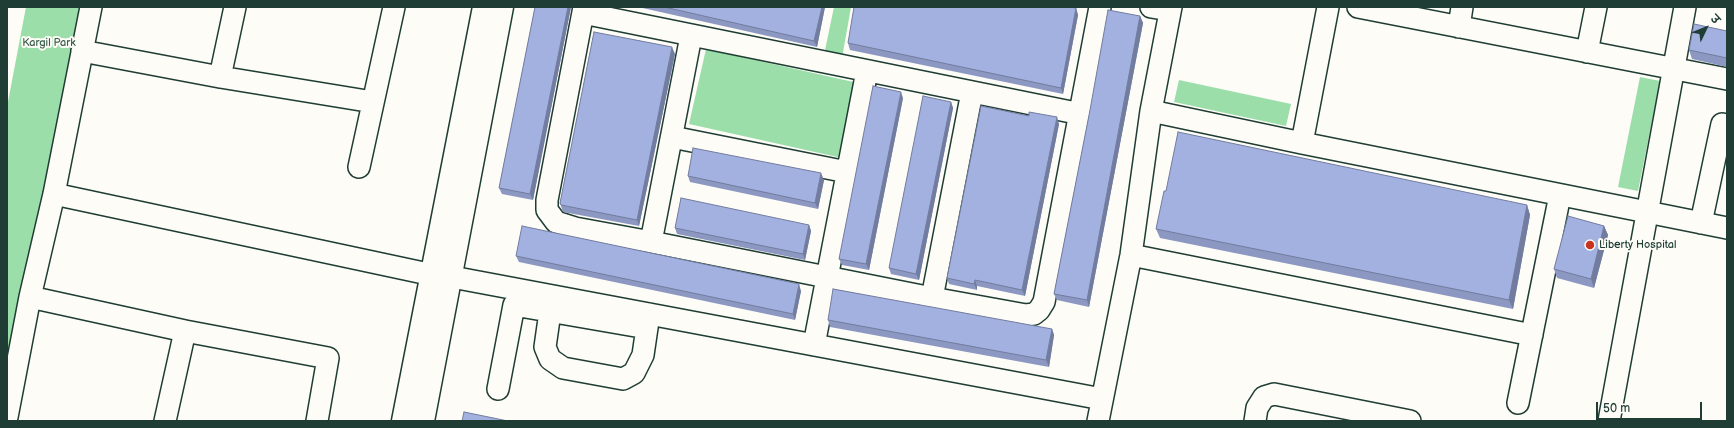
<!DOCTYPE html>
<meta charset="utf-8">
<style>
body{margin:0}
#map{position:relative;width:1734px;height:428px;overflow:hidden;background:#fdfcf7;font-family:"Balsamiq Sans","Playpen Sans Deva",sans-serif}
canvas{display:block}
.frame{position:absolute;inset:0;border:8px solid #1f3d34;pointer-events:none}
.north{position:absolute;left:1686px;top:8px;width:40px;height:40px;-webkit-text-stroke:3px #fdfcf7;paint-order:stroke;rotate:47deg;font-size:11px;font-weight:700;line-height:16px;text-align:center;color:#1f3d34}
.north::after{content:'';display:block;margin:auto;width:14px;height:18px;background:#1f3d34;clip-path:polygon(50% 0,100% 100%,50% 72%,0 100%)}
.scale{position:absolute;left:1596px;top:402px;width:106px;height:18px;box-sizing:border-box;border:2px solid #1f3d34;border-top:0;padding-left:5px;font-size:12px;line-height:14px;white-space:nowrap;color:#1f3d34;-webkit-text-stroke:3px #fdfcf7;paint-order:stroke}
</style>
<div id="map">
<canvas width="1734" height="428"></canvas>
<div class="frame"></div>
<div class="north">उ</div>
<div class="scale">50 m</div>
</div>
<script>
const ctx = document.querySelector('canvas').getContext('2d');
ctx.lineJoin = 'round';
function paint(path, color) {
  ctx.fillStyle = color;
  ctx.fill(path, 'evenodd');
}
function poly(rows) {
  const path = new Path2D();
  for (const r of rows) {
    path.moveTo(r[0], r[1]);
    for (let i = 2; i < r.length; i += 2) path.lineTo(r[i], r[i + 1]);
  }
  return path;
}
function stroke(path, color, width, dash) {
  ctx.strokeStyle = color;
  ctx.lineWidth = width;
  ctx.lineCap = dash ? 'butt' : 'round';
  ctx.setLineDash(dash || []);
  ctx.stroke(path);
}
function label(font, color, halo, rows, align = 'center') {
  ctx.font = font + ' "Balsamiq Sans",sans-serif';
  ctx.lineWidth = 4;
  ctx.setLineDash([]);
  ctx.textBaseline = 'middle';
  ctx.strokeStyle = halo;
  ctx.fillStyle = color;
  for (const [text, x, y, turn = 0] of rows) {
    ctx.save();
    ctx.translate(x, y);
    ctx.rotate((+turn || 0) * Math.PI / 180);
    ctx.textAlign = isNaN(turn) ? turn : align;
    if (halo) ctx.strokeText(text, 0, 0);
    ctx.fillText(text, 0, 0);
    ctx.restore();
  }
}
paint(poly([
 [26,7,87,7,7,395,7,107],
 [834,7,851,7,842,58,824,55],
 [706,49,858,83,842,158,689,124],
 [1640,77,1660,81,1638,191,1618,187],
 [1179,80,1291,104,1286,126,1174,102]
]), '#9bdea9');
const minor = poly([
 [584,7,547,200,547,210,556,222,575,228,651,242,932,298,1026,315,1034,314,1039,310,1044,302,1100,7],
 [1151,7,1170,10],
 [1358,7,1727,79],
 [583,13,1081,114],
 [1459,27,1462,7],
 [82,51,220,77,373,102],
 [1587,52,1596,7],
 [220,77,235,7],
 [1151,111,1302,143,1727,228],
 [672,137,847,172],
 [1302,143,1328,7],
 [359,167,394,7],
 [54,194,433,275,452,277,1102,399],
 [1701,223,1722,124,1727,125],
 [651,242,691,36],
 [1131,255,1532,335],
 [30,297,185,331,328,358,317,421],
 [932,298,972,92],
 [550,312,545,347,550,359,563,368,623,379,634,373,643,355,649,314],
 [814,345,867,71],
 [498,389,514,305,647,328],
 [1518,403,1560,195],
 [7,417,30,297,54,194,91,7],
 [165,421,185,331],
 [1098,421,1131,255,1151,111,1171,7],
 [1255,421,1257,408,1264,397,1274,394,1410,421],
 [1609,421,1685,7]
]);
const major = poly([
 [403,421,484,7],
 [423,421,502,7]
]);
stroke(minor, '#1f3d34', 24);
stroke(major, '#1f3d34', 25);
stroke(minor, '#fdfcf7', 21);
stroke(major, '#fdfcf7', 22);
paint(poly([
 [535,7,571,7,533,200,502,194,499,188],
 [638,7,825,7,817,47],
 [1076,8,1078,15,1063,94,850,50,848,43],
 [1140,16,1143,23,1089,307,1057,300,1054,294,1090,110],
 [1727,31,1727,67,1692,59,1689,50],
 [675,54,639,226,563,212,560,203],
 [903,98,869,270,842,265,839,259],
 [951,102,953,108,919,280,891,274,889,268],
 [1029,116,1059,124,1025,296,977,286,977,290,949,284,947,278],
 [688,176,824,180,818,209,690,182],
 [1166,191,1527,205,1530,215,1513,309,1160,238,1156,229],
 [809,225,811,231,805,260,677,234,675,228],
 [1604,226,1608,235,1594,288,1557,278,1554,269],
 [516,256,801,291,795,320,519,262],
 [828,320,1052,329,1054,335,1049,367,830,327]
]), '#8c98c2');
paint(poly([
 [568,7,571,7,533,200,530,194],
 [822,7,825,7,817,47,814,41],
 [1076,8,1078,15,1063,94,1061,88],
 [1140,16,1143,23,1089,307,1087,300],
 [672,47,675,54,639,226,637,220],
 [901,92,903,98,869,270,866,264],
 [951,102,953,108,919,280,916,274],
 [1057,117,1059,124,1025,296,1022,290],
 [821,173,824,180,818,209,815,203],
 [1527,205,1530,215,1513,309,1509,300],
 [809,225,811,231,805,260,803,254],
 [1604,226,1608,235,1594,288,1591,279],
 [975,280,977,286,977,290,974,284],
 [799,284,801,291,795,320,793,314],
 [1052,329,1054,335,1049,367,1046,360]
]), '#727c9e');
const building = poly([
 [535,7,568,7,530,194,499,188,535,7],
 [664,7,822,7,814,41,664,7],
 [854,7,1069,7,1076,8,1061,88,848,43,854,7],
 [1108,10,1140,16,1087,300,1054,294,1090,110,1108,10],
 [1694,24,1727,31,1727,58,1689,50,1694,24],
 [594,32,672,47,637,220,561,205,560,203,594,32],
 [873,86,901,92,866,264,839,259,873,86],
 [923,96,951,102,916,274,889,268,923,96],
 [981,106,1029,116,1029,112,1057,117,1022,290,975,280,974,284,947,278,981,106],
 [1178,132,1527,205,1509,300,1156,229,1164,191,1166,191,1178,132],
 [693,148,821,173,815,203,688,176,693,148],
 [681,198,809,225,803,254,675,228,681,198],
 [1568,216,1604,226,1591,279,1554,269,1568,216],
 [522,226,799,284,793,314,516,256,522,226],
 [833,289,1052,329,1046,360,828,320,833,289],
 [464,412,508,421,462,421,464,412]
]);
paint(building, '#a3b1e1');
stroke(building, '#727c9e', 1);
for (const [x, y, r, color] of [
 [1590,245,5,"#c8321e"]
]) {
  const dot = new Path2D();
  dot.arc(x, y, r, 0, 2 * Math.PI);
  ctx.fillStyle = color;
  ctx.fill(dot);
  stroke(dot, '#fdfcf7', 1.5);
}
label('11px', '#385d4b', '#fdfcf7', [
 ["Kargil Park",49,43]
]);
label('11px', '#1f3d34', '#fdfcf7', [
 ["Liberty Hospital",1599,245]
], 'left');
</script>
